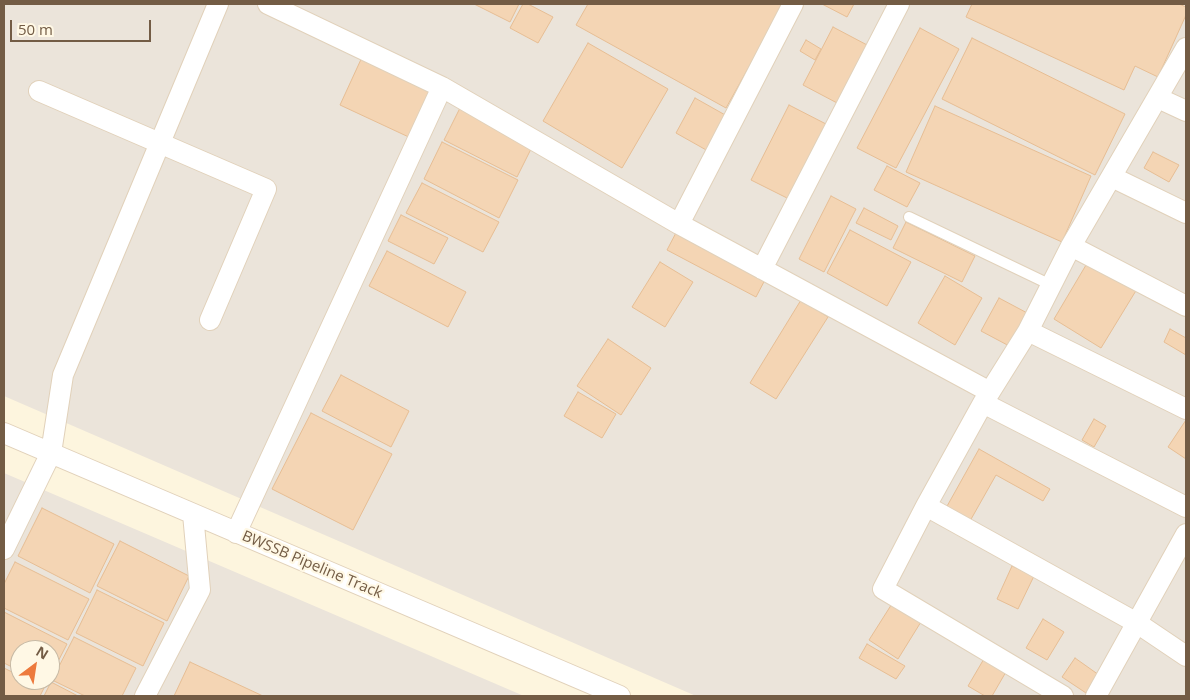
<!DOCTYPE html>
<style>
body{margin:0}
#map{position:relative;width:1190px;height:700px;overflow:hidden;background:#fdf5de;font-family:"Open Sans",sans-serif}
canvas{display:block}
.frame{position:absolute;inset:0;border:5px solid #735c45;pointer-events:none}
.north{position:absolute;left:10px;top:640px;width:50px;height:50px;box-sizing:border-box;background:#fff8e5;border:1px solid #c7baa5;border-radius:50%;rotate:31deg;font-size:14px;font-weight:700;line-height:20px;text-align:center;color:#735c45}
.north::after{content:'';display:block;margin:auto;width:18px;height:22px;background:#ed7a3d;clip-path:polygon(50% 0,100% 100%,50% 72%,0 100%)}
.scale{position:absolute;left:10px;top:20px;width:141px;height:22px;box-sizing:border-box;border:2px solid #735c45;border-top:0;padding-left:6px;font-size:15px;line-height:18px;white-space:nowrap;color:#735c45;-webkit-text-stroke:4px #fff8e5;paint-order:stroke}
</style>
<div id="map">
<canvas width="1190" height="700"></canvas>
<div class="frame"></div>
<div class="north">N</div>
<div class="scale">50 m</div>
</div>
<script>
const ctx = document.querySelector('canvas').getContext('2d');
ctx.lineJoin = 'round';
function paint(path, color) {
  ctx.fillStyle = color;
  ctx.fill(path, 'evenodd');
}
function poly(rows) {
  const path = new Path2D();
  for (const r of rows) {
    path.moveTo(r[0], r[1]);
    for (let i = 2; i < r.length; i += 2) path.lineTo(r[i], r[i + 1]);
  }
  return path;
}
function stroke(path, color, width, dash) {
  ctx.strokeStyle = color;
  ctx.lineWidth = width;
  ctx.lineCap = dash ? 'butt' : 'round';
  ctx.setLineDash(dash || []);
  ctx.stroke(path);
}
function label(font, color, halo, rows, align = 'center') {
  ctx.font = font + ' "Open Sans",sans-serif';
  ctx.lineWidth = 4.5;
  ctx.setLineDash([]);
  ctx.textBaseline = 'middle';
  ctx.strokeStyle = halo;
  ctx.fillStyle = color;
  for (const [text, x, y, turn = 0] of rows) {
    ctx.save();
    ctx.translate(x, y);
    ctx.rotate((+turn || 0) * Math.PI / 180);
    ctx.textAlign = isNaN(turn) ? turn : align;
    if (halo) ctx.strokeText(text, 0, 0);
    ctx.fillText(text, 0, 0);
    ctx.restore();
  }
}
paint(poly([
 [4,4,1186,4,1186,696,696,696,4,396],
 [4,473,340,617,524,696,4,696],
 [20,650,50,650,50,680,20,680]
]), '#ebe4da');
const building = poly([
 [474,4,519,4,510,22,474,4],
 [523,4,528,4,553,17,538,43,510,28,523,4],
 [588,4,784,4,726,108,576,25,588,4],
 [822,4,854,4,847,17,822,4],
 [972,4,1179,4,1186,7,1186,15,1158,77,1135,66,1124,90,966,17,972,4],
 [833,27,869,46,839,104,803,85,833,27],
 [920,28,959,49,896,168,857,148,920,28],
 [972,38,1125,114,1095,175,942,99,972,38],
 [806,40,821,49,815,60,800,51,806,40],
 [588,43,668,89,622,168,543,121,588,43],
 [363,55,436,89,413,139,340,105,363,55],
 [695,98,727,116,708,151,676,133,695,98],
 [462,104,535,141,517,177,444,140,462,104],
 [789,105,826,124,789,199,751,180,789,105],
 [935,106,1091,176,1062,242,906,172,935,106],
 [442,142,518,180,499,218,424,179,442,142],
 [1153,152,1179,165,1169,182,1144,168,1153,152],
 [887,166,920,183,907,207,874,190,887,166],
 [422,183,499,222,483,252,406,213,422,183],
 [831,196,856,209,824,272,799,259,831,196],
 [864,208,898,226,891,240,856,223,864,208],
 [401,215,448,238,434,264,388,241,401,215],
 [906,222,975,256,962,282,893,248,906,222],
 [678,229,767,276,756,297,667,250,678,229],
 [850,230,911,262,887,306,827,273,850,230],
 [387,251,466,292,448,327,369,286,387,251],
 [1089,260,1137,289,1101,348,1054,319,1089,260],
 [660,262,693,282,665,327,632,307,660,262],
 [945,276,982,298,955,345,918,323,945,276],
 [999,298,1031,315,1013,348,981,331,999,298],
 [801,300,828,317,776,399,750,383,801,300],
 [1170,329,1186,338,1186,355,1164,342,1170,329],
 [608,339,651,368,621,415,577,386,608,339],
 [341,375,409,411,391,447,322,411,341,375],
 [578,392,616,414,602,438,564,416,578,392],
 [311,413,392,454,353,530,272,489,311,413],
 [1094,419,1106,426,1094,447,1082,440,1094,419],
 [1186,420,1186,459,1168,447,1186,420],
 [979,449,1050,489,1043,501,996,475,970,521,946,508,979,449],
 [42,508,114,544,90,593,18,556,42,508],
 [120,541,189,576,167,621,97,586,120,541],
 [15,562,89,599,68,640,4,608,4,584,15,562],
 [1012,566,1034,576,1018,609,997,599,1012,566],
 [97,590,164,623,143,666,76,633,97,590],
 [895,599,924,617,898,659,869,640,895,599],
 [4,612,67,644,50,677,50,650,20,650,20,671,4,663,4,612],
 [1043,619,1064,632,1047,660,1026,648,1043,619],
 [74,637,136,668,122,696,85,696,52,680,74,637],
 [867,644,905,666,896,679,859,658,867,644],
 [988,652,1010,665,992,696,985,696,968,686,988,652],
 [1075,658,1099,675,1086,693,1062,677,1075,658],
 [190,662,263,696,174,696,190,662],
 [4,668,20,676,20,680,29,680,44,688,40,696,4,696,4,668],
 [38,680,49,680,47,684,38,680],
 [51,682,78,696,44,696,51,682]
]);
paint(building, '#f4d5b4');
stroke(building, '#e7be94', 1);
const lane = poly([
 [909,217,1051,285]
]);
const street = poly([
 [442,87,679,224,793,4],
 [39,91,266,189,210,320],
 [1158,98,1186,111],
 [1112,177,1186,213],
 [679,224,990,392],
 [1071,246,1186,306],
 [762,269,899,4],
 [1028,331,1186,409],
 [983,403,1186,507],
 [4,433,620,696],
 [926,506,1137,623,1186,656],
 [236,533,442,87,268,4],
 [4,549,51,453,63,375,218,4],
 [145,696,200,590,193,514],
 [1063,696,883,589,926,506,983,403,1028,331,1071,246,1186,48],
 [1096,696,1186,534]
]);
stroke(lane, '#e1d1ba', 12);
stroke(street, '#e1d1ba', 22);
stroke(lane, '#fff', 10);
stroke(street, '#fff', 20);
label('15px', '#735c45', '#fff8e5', [
 ["BWSSB Pipeline Track",312,565,23]
]);
</script>
